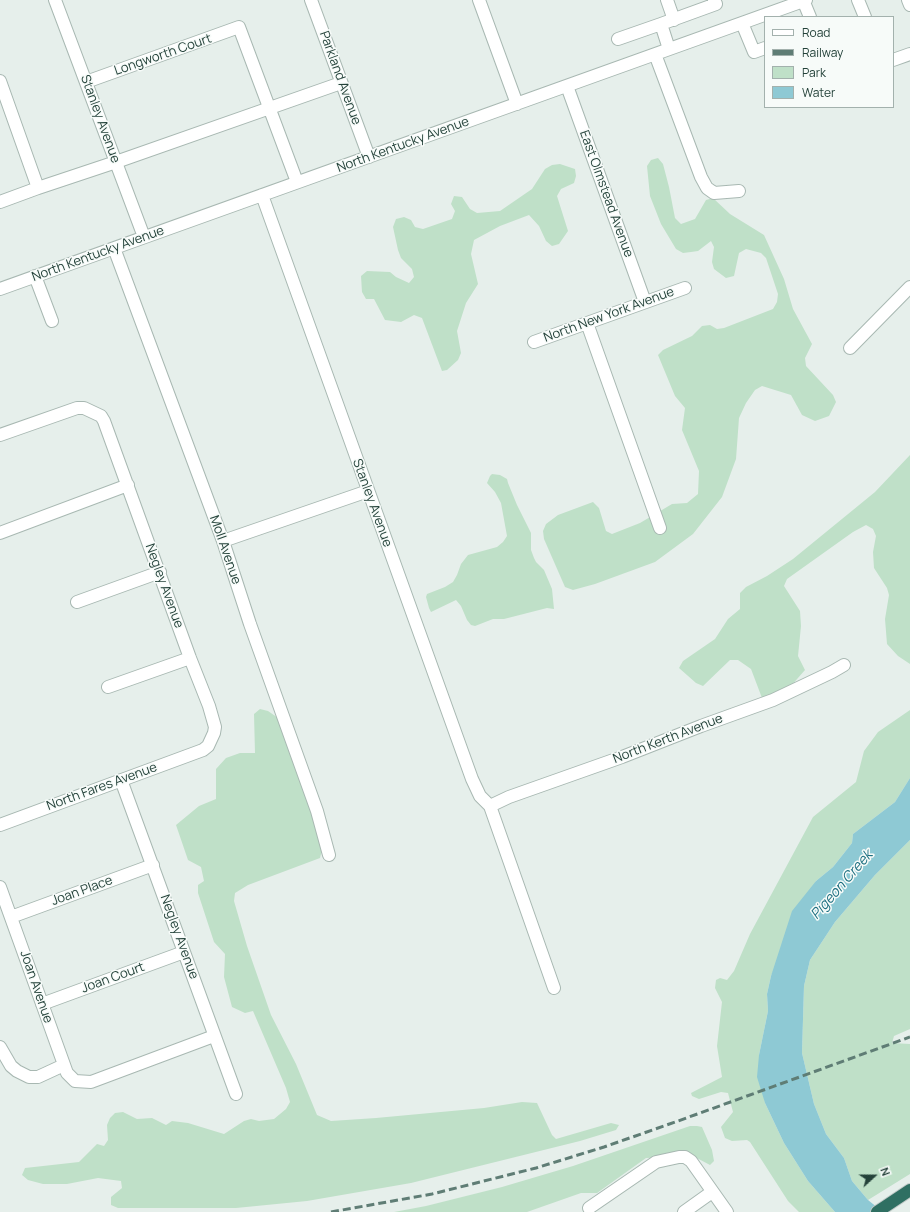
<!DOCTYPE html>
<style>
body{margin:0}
#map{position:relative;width:910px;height:1212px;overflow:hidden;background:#e6efeb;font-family:Manrope,sans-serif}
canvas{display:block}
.legend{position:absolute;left:764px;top:16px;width:130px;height:92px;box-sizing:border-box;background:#f7fbf9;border:1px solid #a3b1ad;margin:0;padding:5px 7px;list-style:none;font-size:12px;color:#24423a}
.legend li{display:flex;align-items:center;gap:8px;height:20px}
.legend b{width:20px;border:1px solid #a3b1ad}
.north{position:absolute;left:854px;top:1156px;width:40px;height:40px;-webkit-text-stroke:3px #f7fbf9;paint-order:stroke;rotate:69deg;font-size:11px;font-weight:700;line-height:16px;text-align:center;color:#24423a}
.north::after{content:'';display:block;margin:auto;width:14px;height:18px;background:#24423a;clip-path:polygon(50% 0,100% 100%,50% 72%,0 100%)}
</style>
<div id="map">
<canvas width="910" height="1212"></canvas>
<ul class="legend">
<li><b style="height:5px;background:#fff"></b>Road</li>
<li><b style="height:5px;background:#5f7d75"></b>Railway</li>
<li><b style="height:11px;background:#bfe0c8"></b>Park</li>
<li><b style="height:11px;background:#8ec9d4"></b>Water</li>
</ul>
<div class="north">N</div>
</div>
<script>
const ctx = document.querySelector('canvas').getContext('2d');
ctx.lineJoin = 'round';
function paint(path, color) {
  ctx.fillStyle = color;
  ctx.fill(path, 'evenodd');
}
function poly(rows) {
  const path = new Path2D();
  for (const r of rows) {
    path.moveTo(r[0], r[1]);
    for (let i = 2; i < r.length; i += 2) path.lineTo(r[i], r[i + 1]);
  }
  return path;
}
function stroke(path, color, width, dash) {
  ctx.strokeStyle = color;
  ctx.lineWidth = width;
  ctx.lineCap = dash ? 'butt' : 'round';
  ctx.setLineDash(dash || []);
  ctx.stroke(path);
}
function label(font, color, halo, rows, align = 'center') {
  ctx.font = font + ' Manrope,sans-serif';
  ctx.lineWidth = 3;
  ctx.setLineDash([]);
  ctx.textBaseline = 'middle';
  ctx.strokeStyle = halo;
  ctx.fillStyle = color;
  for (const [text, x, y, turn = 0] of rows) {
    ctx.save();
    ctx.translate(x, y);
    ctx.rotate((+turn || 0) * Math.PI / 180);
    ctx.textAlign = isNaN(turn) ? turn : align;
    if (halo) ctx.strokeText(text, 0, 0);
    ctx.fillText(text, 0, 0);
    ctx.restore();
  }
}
paint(poly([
 [658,158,663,164,669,187,675,218,681,224,695,219,706,200,713,198,730,214,764,235,784,279,793,309,812,344,805,358,806,366,833,395,836,402,829,416,815,421,802,415,791,395,762,386,755,390,746,403,739,418,736,459,722,497,693,534,655,562,595,584,573,590,565,587,544,539,543,531,546,524,558,515,593,502,599,508,606,531,612,534,640,523,672,504,687,503,698,494,699,471,682,430,685,408,675,396,658,355,663,350,692,336,702,326,710,325,717,329,724,328,773,309,777,302,778,294,766,258,761,253,746,249,739,253,734,276,726,278,714,269,712,262,714,247,711,241,698,251,691,252,683,253,676,249,661,224,650,196,647,166,651,160],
 [560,164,575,169,576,176,574,183,561,189,557,196,568,231,559,244,552,246,546,241,539,226,529,215,500,226,474,240,471,254,478,284,466,303,457,331,461,353,458,360,447,370,442,371,422,318,414,315,401,322,385,320,374,299,366,299,362,292,361,276,367,271,390,272,396,277,409,283,414,277,412,269,401,258,398,250,393,227,396,219,404,217,411,220,415,227,423,229,452,219,455,211,451,204,454,196,462,197,470,209,477,213,500,211,532,189,545,169,552,165],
 [910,455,910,664,898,656,887,644,885,619,889,595,887,588,874,568,873,552,876,536,873,529,866,525,853,532,787,579,784,586,800,611,801,626,798,656,805,670,790,687,777,694,762,698,751,669,738,660,730,660,703,686,696,683,679,668,683,661,715,639,728,619,740,609,740,593,746,587,767,576,793,559,875,492],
 [492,474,500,475,507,479,508,483,517,505,531,533,531,550,534,558,536,562,544,570,552,589,554,609,547,608,504,619,493,619,475,626,471,625,467,620,461,606,456,600,431,612,429,608,426,597,427,594,445,587,453,582,457,575,461,564,468,555,497,547,503,542,507,536,501,503,495,492,487,483,490,476],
 [260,709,268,711,281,720,320,827,322,850,320,858,248,885,235,893,234,901,247,946,271,1015,296,1064,317,1115,331,1121,376,1118,484,1108,522,1102,537,1103,552,1135,556,1139,611,1123,619,1125,616,1130,580,1141,411,1183,307,1201,236,1208,118,1208,111,1205,111,1197,122,1188,121,1181,98,1178,67,1184,43,1184,28,1180,22,1175,25,1168,79,1162,97,1144,104,1146,108,1140,107,1125,110,1118,115,1113,123,1112,137,1119,152,1118,166,1125,172,1121,188,1123,224,1134,244,1121,251,1119,259,1121,274,1119,286,1109,290,1102,286,1088,253,1011,245,1013,232,1007,224,977,225,954,214,942,198,893,198,885,204,881,201,867,188,860,176,825,199,806,216,799,216,769,226,758,240,753,255,753,254,714],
 [910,710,910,778,895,802,853,834,852,843,833,867,816,881,771,976,767,994,768,1011,759,1055,765,1103,784,1143,808,1181,835,1212,799,1212,788,1201,750,1142,747,1140,732,1141,725,1138,721,1127,733,1112,728,1093,721,1092,699,1099,692,1096,691,1093,722,1077,717,1046,722,1002,715,988,716,980,720,978,727,980,734,971,750,934,813,817,856,782,864,751,878,732],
 [910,840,910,1029,894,1036,892,1043,910,1044,910,1174,868,1200,852,1181,844,1158,826,1134,814,1104,802,1053,804,986,810,960,835,922,875,875],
 [690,1126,697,1126,702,1127,712,1150,714,1161,710,1165,693,1156,646,1158,597,1193,581,1193,527,1212,394,1212,426,1206,502,1187,573,1166]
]), '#bfe0c8');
paint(poly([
 [910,778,910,840,875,875,835,922,810,960,804,986,802,1053,814,1104,826,1134,844,1158,852,1181,868,1200,883,1212,835,1212,808,1181,784,1143,765,1103,757,1077,759,1055,768,1011,767,994,771,976,792,911,816,881,833,867,852,843,853,834,895,802]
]), '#8ec9d4');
const minor = poly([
 [55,0,144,237],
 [311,0,369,157],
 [479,0,517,104],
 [667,0,674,20],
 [803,0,810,17],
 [858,0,865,17],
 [908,0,910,5],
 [742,23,754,52,765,48],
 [661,24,716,4,714,0],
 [618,39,661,24,669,49],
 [655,54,701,177,707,188,714,193,739,191],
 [893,60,910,54],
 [0,81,38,188,0,202],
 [86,82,239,27,297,182],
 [567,86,645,302],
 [38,188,116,162,341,83],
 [262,195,472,779,480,796,490,806,554,988],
 [114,248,223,541,250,624,317,811,329,855],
 [35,276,52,321],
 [0,289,806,0],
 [587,323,660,528],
 [534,342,685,288],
 [850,348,910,287],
 [0,435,77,408,84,408,101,416,104,421,190,658,209,706,215,727,214,733,208,746,203,750,0,825],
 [0,533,128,485],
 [223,541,368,491],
 [77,602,160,572],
 [108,687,190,658],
 [121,780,236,1094],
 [490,806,509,797,622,757,701,726,773,700,832,672,844,665],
 [0,887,67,1073,75,1081,91,1082,214,1036],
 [11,917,153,865],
 [42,1004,184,952],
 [0,1047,11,1066,17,1071,29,1077,38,1077,64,1065],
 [589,1208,656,1162,679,1157,685,1157,691,1161,727,1212],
 [684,1212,712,1192]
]);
const highway = poly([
 [877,1212,910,1190]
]);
stroke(minor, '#a8b8b2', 14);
stroke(highway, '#c2cac8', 14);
stroke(minor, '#fff', 12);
stroke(highway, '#2f6f62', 12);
stroke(poly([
 [331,1212,432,1194,536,1168,604,1147,678,1121,910,1037]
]), '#5f7d75', 3, [8, 4]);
label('13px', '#24423a', '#f7fbf9', [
 ["Longworth Court",163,55,-19],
 ["Parkland Avenue",340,78,70],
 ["Stanley Avenue",100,119,70],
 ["North Kentucky Avenue",403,145,-20],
 ["East Olmstead Avenue",606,194,70],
 ["North Kentucky Avenue",98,254,-20],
 ["North New York Avenue",609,315,-20],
 ["Stanley Avenue",372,503,70],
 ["Moll Avenue",225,550,71],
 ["Negley Avenue",164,586,70],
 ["North Kerth Avenue",668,739,-21],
 ["North Fares Avenue",102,787,-20],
 ["Joan Place",82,891,-20],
 ["Negley Avenue",179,937,70],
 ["Joan Court",113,978,-20],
 ["Joan Avenue",36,987,71]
]);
label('italic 14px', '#1c6f80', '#f7fbf9', [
 ["Pigeon Creek",842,885,-49]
]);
</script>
